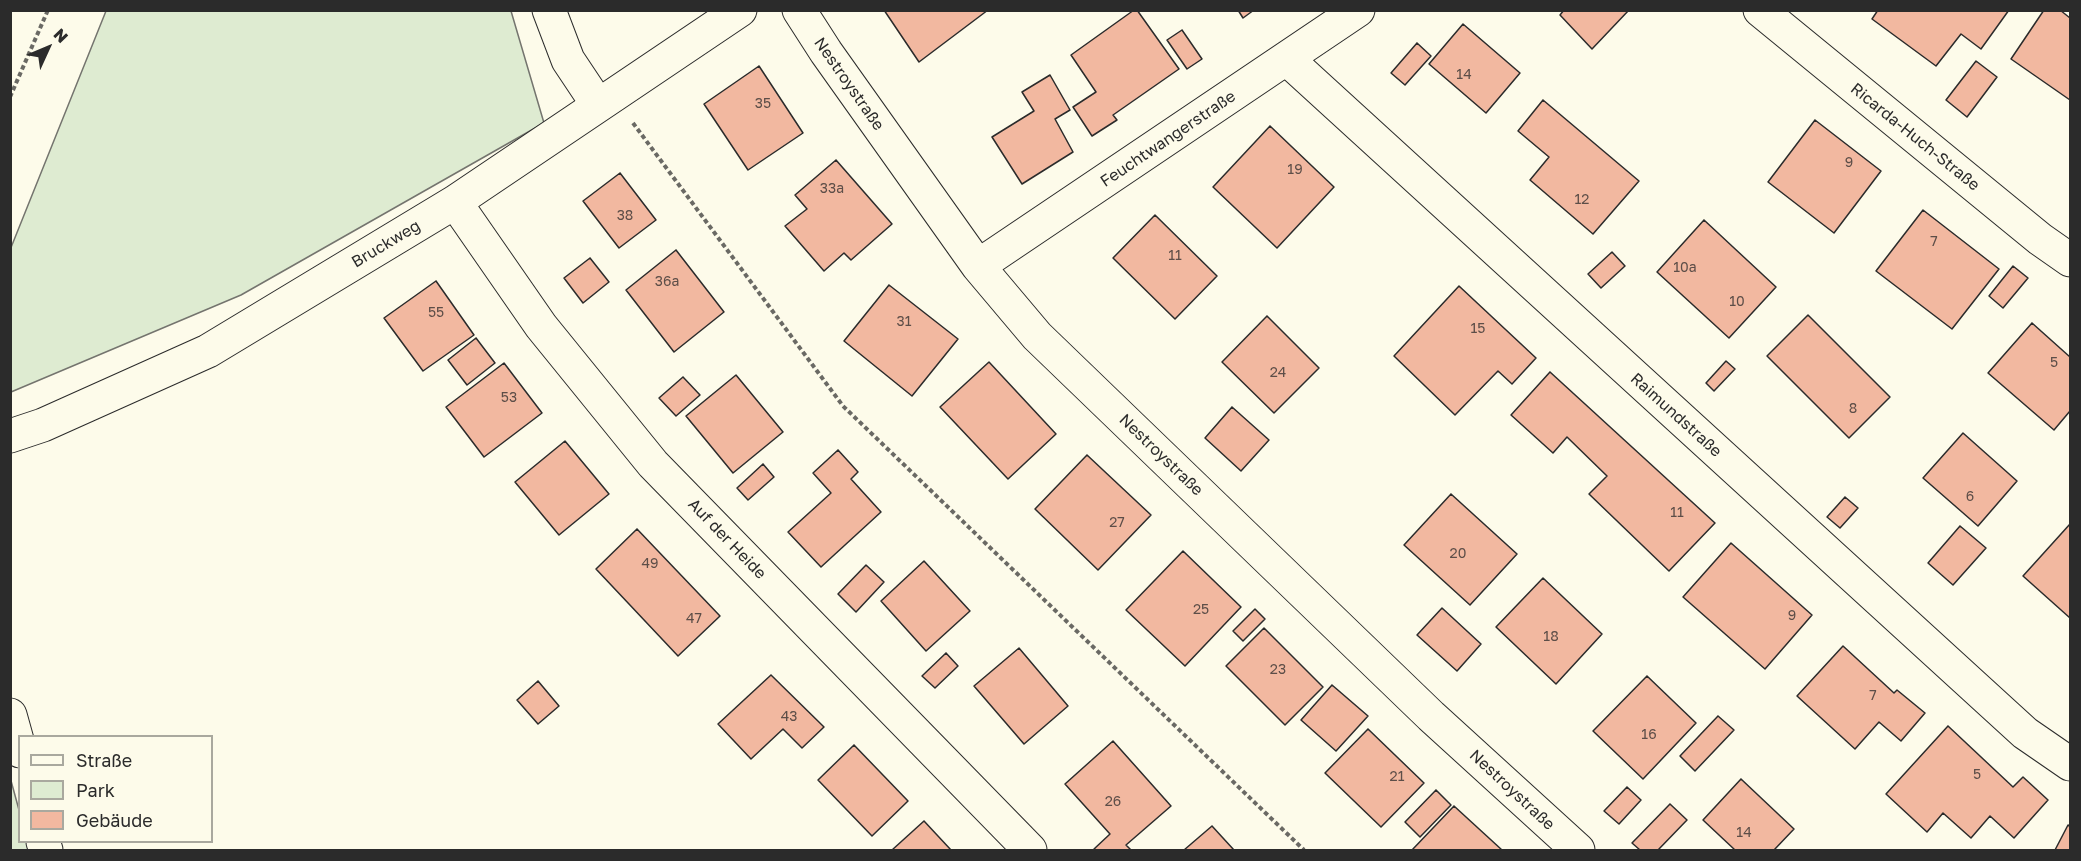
<!DOCTYPE html>
<meta charset="utf-8">
<style>
body{margin:0}
#map{position:relative;width:2081px;height:861px;overflow:hidden;background:#fdfbea;font-family:"Golos Text",sans-serif}
canvas{display:block}
.frame{position:absolute;inset:0;border:12px solid #2b2b2b;pointer-events:none}
.legend{position:absolute;left:18px;top:735px;width:195px;height:108px;box-sizing:border-box;background:#fdfbea;border:2px solid #a9a89e;margin:0;padding:8px 10px;list-style:none;font-size:18px;color:#2b2b2b}
.legend li{display:flex;align-items:center;gap:12px;height:30px}
.legend b{width:30px;border:2px solid #a9a89e}
.north{position:absolute;left:18px;top:18px;width:60px;height:60px;-webkit-text-stroke:4px #fdfbea;paint-order:stroke;rotate:46deg;font-size:16px;font-weight:700;line-height:24px;text-align:center;color:#2b2b2b}
.north::after{content:'';display:block;margin:auto;width:21px;height:27px;background:#2b2b2b;clip-path:polygon(50% 0,100% 100%,50% 72%,0 100%)}
</style>
<div id="map">
<canvas width="2081" height="861"></canvas>
<div class="frame"></div>
<ul class="legend">
<li><b style="height:8px;background:#fdfbea"></b>Straße</li>
<li><b style="height:16px;background:#deebd1"></b>Park</li>
<li><b style="height:16px;background:#f2b8a0"></b>Gebäude</li>
</ul>
<div class="north">N</div>
</div>
<script>
const ctx = document.querySelector('canvas').getContext('2d');
ctx.lineJoin = 'round';
function paint(path, color) {
  ctx.fillStyle = color;
  ctx.fill(path, 'evenodd');
}
function poly(rows) {
  const path = new Path2D();
  for (const r of rows) {
    path.moveTo(r[0], r[1]);
    for (let i = 2; i < r.length; i += 2) path.lineTo(r[i], r[i + 1]);
  }
  return path;
}
function stroke(path, color, width, dash) {
  ctx.strokeStyle = color;
  ctx.lineWidth = width;
  ctx.lineCap = dash ? 'butt' : 'round';
  ctx.setLineDash(dash || []);
  ctx.stroke(path);
}
function label(font, color, halo, rows, align = 'center') {
  ctx.font = font + ' "Golos Text",sans-serif';
  ctx.lineWidth = 4.5;
  ctx.setLineDash([]);
  ctx.textBaseline = 'middle';
  ctx.strokeStyle = halo;
  ctx.fillStyle = color;
  for (const [text, x, y, turn = 0] of rows) {
    ctx.save();
    ctx.translate(x, y);
    ctx.rotate((+turn || 0) * Math.PI / 180);
    ctx.textAlign = isNaN(turn) ? turn : align;
    if (halo) ctx.strokeText(text, 0, 0);
    ctx.fillText(text, 0, 0);
    ctx.restore();
  }
}
const green = poly([
 [106,11,511,11,544,123,241,295,11,392,10,250,106,11],
 [10,777,19,810,20,842,28,842,30,850,11,850,10,777]
]);
paint(green, '#deebd1');
stroke(green, '#74746e', 1.5);
const building = poly([
 [884,10,988,10,919,62,884,10],
 [1134,10,1137,10,1179,69,1113,115,1117,120,1092,136,1073,107,1096,92,1071,55,1134,10],
 [1238,10,1254,10,1243,18,1238,10],
 [1564,10,1629,10,1592,49,1560,15,1564,10],
 [1878,10,2009,10,1981,49,1961,34,1936,66,1872,19,1878,10],
 [2044,10,2060,10,2070,18,2070,100,2011,59,2044,10],
 [1463,24,1520,73,1486,113,1429,64,1463,24],
 [1182,30,1202,59,1187,69,1167,40,1182,30],
 [1417,43,1431,56,1405,85,1391,73,1417,43],
 [1976,61,1997,77,1967,117,1946,100,1976,61],
 [759,66,803,133,748,170,704,104,759,66],
 [1050,75,1070,110,1055,119,1073,152,1022,184,992,137,1034,111,1022,92,1050,75],
 [1543,100,1639,181,1593,234,1530,180,1549,157,1518,131,1543,100],
 [1815,120,1881,171,1834,233,1768,182,1815,120],
 [1270,126,1334,187,1277,248,1213,187,1270,126],
 [836,160,892,224,851,260,844,253,824,271,785,226,807,209,795,195,836,160],
 [620,173,656,220,619,248,583,201,620,173],
 [1923,210,1999,269,1952,329,1876,271,1923,210],
 [1155,215,1217,276,1175,319,1113,258,1155,215],
 [1704,220,1776,287,1729,338,1657,272,1704,220],
 [676,250,724,312,674,352,626,290,676,250],
 [1612,252,1625,266,1601,288,1588,274,1612,252],
 [590,258,609,282,583,303,564,278,590,258],
 [2013,266,2028,278,2003,308,1989,296,2013,266],
 [436,281,474,335,423,371,384,318,436,281],
 [889,285,958,339,912,396,844,341,889,285],
 [1459,286,1536,358,1512,384,1498,371,1455,415,1394,356,1459,286],
 [1808,315,1890,397,1849,438,1767,356,1808,315],
 [1267,316,1319,368,1274,413,1222,362,1267,316],
 [2032,323,2070,357,2070,411,2054,430,1988,373,2032,323],
 [476,338,495,363,467,385,448,360,476,338],
 [1726,361,1735,369,1714,391,1706,383,1726,361],
 [989,362,1056,434,1008,479,940,407,989,362],
 [504,363,542,413,484,457,446,407,504,363],
 [1550,372,1715,523,1669,571,1589,494,1607,476,1567,437,1553,453,1511,415,1550,372],
 [736,375,783,432,733,473,686,416,736,375],
 [683,377,700,395,676,416,659,398,683,377],
 [1232,407,1269,440,1241,471,1205,438,1232,407],
 [1963,433,2017,481,1978,526,1923,478,1963,433],
 [565,441,609,494,559,535,515,482,565,441],
 [838,450,858,472,851,479,881,512,821,567,788,532,831,493,813,473,838,450],
 [1087,455,1151,515,1098,570,1035,509,1087,455],
 [763,464,774,477,748,500,737,488,763,464],
 [1451,494,1517,554,1470,605,1404,545,1451,494],
 [1845,497,1858,508,1840,528,1827,517,1845,497],
 [2070,524,2070,618,2023,576,2070,524],
 [1960,526,1986,548,1953,585,1928,563,1960,526],
 [637,529,720,616,678,656,596,569,637,529],
 [1731,543,1812,615,1765,669,1683,597,1731,543],
 [1183,551,1241,607,1185,666,1126,610,1183,551],
 [924,561,970,611,926,651,881,601,924,561],
 [866,565,884,582,856,612,838,594,866,565],
 [1543,578,1602,634,1556,684,1496,627,1543,578],
 [1442,608,1481,644,1457,671,1417,635,1442,608],
 [1255,609,1265,619,1243,641,1233,631,1255,609],
 [1264,628,1323,687,1285,725,1226,666,1264,628],
 [1843,646,1894,693,1897,690,1925,713,1901,741,1879,722,1855,749,1797,696,1843,646],
 [1019,648,1068,706,1024,744,974,686,1019,648],
 [946,653,958,666,935,688,922,676,946,653],
 [771,675,824,727,802,748,783,729,751,759,718,724,771,675],
 [1647,676,1696,723,1643,779,1593,731,1647,676],
 [538,681,559,706,538,724,517,700,538,681],
 [1332,685,1368,716,1336,751,1301,720,1332,685],
 [1718,716,1734,730,1695,771,1680,756,1718,716],
 [1948,726,2013,787,2023,777,2048,800,2014,838,1990,816,1971,838,1943,813,1927,832,1886,794,1948,726],
 [1368,729,1424,783,1381,827,1325,773,1368,729],
 [1113,741,1171,806,1126,845,1131,850,1096,850,1094,849,1110,834,1065,784,1113,741],
 [854,745,908,801,872,836,818,780,854,745],
 [1741,779,1794,829,1774,850,1735,850,1703,820,1741,779],
 [1627,787,1641,800,1619,824,1604,811,1627,787],
 [1436,790,1451,805,1420,837,1405,822,1436,790],
 [1670,804,1687,820,1658,850,1640,850,1632,843,1670,804],
 [1454,806,1502,850,1412,850,1454,806],
 [924,821,951,850,892,850,924,821],
 [2068,825,2070,826,2070,850,2055,850,2068,825],
 [1212,826,1234,850,1184,850,1212,826]
]);
paint(building, '#f2b8a0');
stroke(building, '#2b2b2b', 1.5);
const minor = poly([
 [549,10,568,60,598,105],
 [799,10,826,52,978,266,1037,336,1431,716,1578,850],
 [1760,10,2040,239,2070,260],
 [1287,59,2025,733,2070,764],
 [455,202,541,326,653,464,1030,850],
 [978,266,1358,10],
 [10,436,43,425,208,351,455,202,740,10],
 [10,715,20,751],
 [43,842,46,850]
]);
stroke(minor, '#2b2b2b', 35);
stroke(poly([
 [10,97,48,10],
 [633,123,843,406,1304,850]
]), '#6a6964', 4, [4.5, 3]);
stroke(minor, '#fdfbea', 33);
label('14px', '#5d4e48', null, [
 ["14",1464,75],
 ["35",763,104],
 ["9",1849,163],
 ["19",1295,170],
 ["33a",832,189],
 ["12",1582,200],
 ["38",625,216],
 ["7",1934,242],
 ["11",1175,256],
 ["10a",1685,268],
 ["36a",667,282],
 ["10",1737,302],
 ["55",436,313],
 ["31",904,322],
 ["15",1478,329],
 ["5",2054,363],
 ["24",1278,373],
 ["53",509,398],
 ["8",1853,409],
 ["6",1970,497],
 ["11",1677,513],
 ["27",1117,523],
 ["20",1458,554],
 ["49",650,564],
 ["25",1201,610],
 ["9",1792,616],
 ["47",694,619],
 ["18",1551,637],
 ["23",1278,670],
 ["7",1873,696],
 ["43",789,717],
 ["16",1649,735],
 ["5",1977,775],
 ["21",1397,777],
 ["26",1113,802],
 ["14",1744,833]
]);
label('16px', '#2b2b2b', '#fdfbea', [
 ["Nestroystraße",849,84,55],
 ["Ricarda-Huch-Straße",1915,137,39],
 ["Feuchtwangerstraße",1168,139,-34],
 ["Bruckweg",386,244,-31],
 ["Raimundstraße",1676,415,42],
 ["Nestroystraße",1161,455,44],
 ["Auf der Heide",727,539,46],
 ["Nestroystraße",1512,790,43]
]);
</script>
